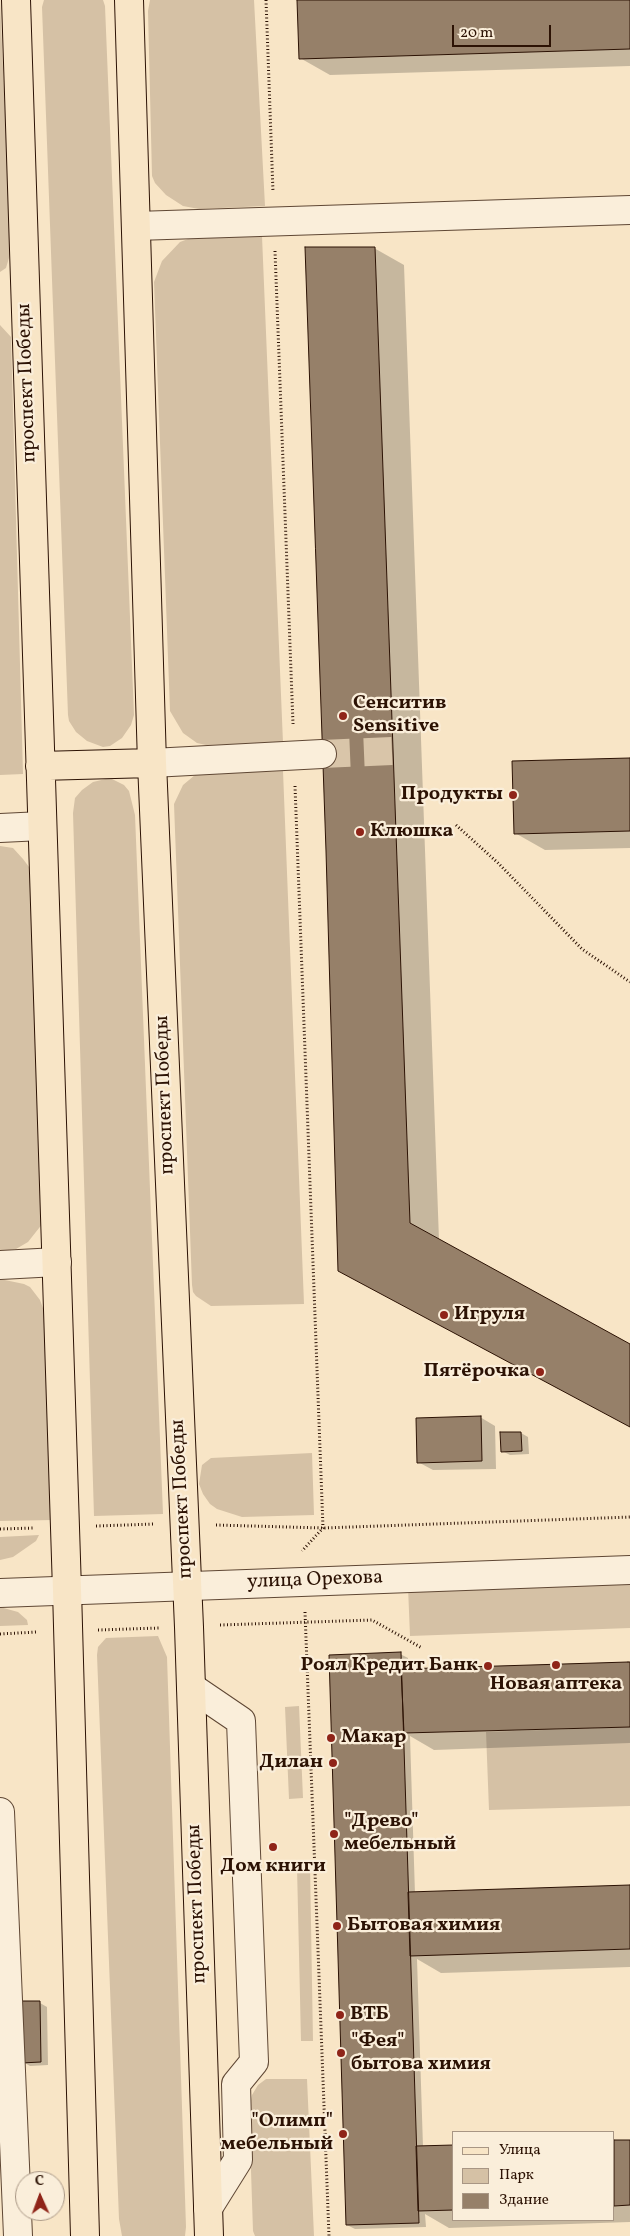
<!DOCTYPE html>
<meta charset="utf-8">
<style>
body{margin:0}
#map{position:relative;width:630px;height:2236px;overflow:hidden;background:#f8e5c6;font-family:Vollkorn,serif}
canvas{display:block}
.legend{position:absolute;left:452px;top:2131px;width:162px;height:90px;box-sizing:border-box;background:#faeeda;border:1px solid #a89684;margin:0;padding:6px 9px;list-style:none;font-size:15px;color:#2c1204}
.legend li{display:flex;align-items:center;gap:10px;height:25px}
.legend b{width:25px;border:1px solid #a89684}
.north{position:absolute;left:15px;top:2171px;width:50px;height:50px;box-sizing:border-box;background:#faeeda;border:1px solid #a89684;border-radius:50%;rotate:358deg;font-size:14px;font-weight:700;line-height:20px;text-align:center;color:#2c1204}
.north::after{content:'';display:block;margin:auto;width:18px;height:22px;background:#8f2418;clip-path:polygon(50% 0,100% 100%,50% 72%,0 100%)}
.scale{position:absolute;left:452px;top:25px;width:99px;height:22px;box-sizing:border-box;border:2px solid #2c1204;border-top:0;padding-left:6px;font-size:15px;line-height:18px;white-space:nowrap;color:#2c1204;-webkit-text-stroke:4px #faeeda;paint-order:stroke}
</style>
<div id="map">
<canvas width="630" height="2236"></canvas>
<ul class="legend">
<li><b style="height:6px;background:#f8e5c6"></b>Улица</li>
<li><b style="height:14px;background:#d5c1a5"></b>Парк</li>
<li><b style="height:14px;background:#968069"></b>Здание</li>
</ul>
<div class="north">С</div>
<div class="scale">20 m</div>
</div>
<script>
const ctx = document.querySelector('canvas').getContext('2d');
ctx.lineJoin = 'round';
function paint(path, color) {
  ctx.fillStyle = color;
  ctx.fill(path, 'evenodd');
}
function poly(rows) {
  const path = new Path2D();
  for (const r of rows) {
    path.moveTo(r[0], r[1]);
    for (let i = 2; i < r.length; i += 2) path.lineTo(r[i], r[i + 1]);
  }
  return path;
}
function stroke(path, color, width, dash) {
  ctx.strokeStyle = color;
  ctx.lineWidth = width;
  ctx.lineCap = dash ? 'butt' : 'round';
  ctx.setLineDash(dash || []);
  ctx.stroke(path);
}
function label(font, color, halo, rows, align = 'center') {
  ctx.font = font + ' Vollkorn,serif';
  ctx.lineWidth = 4.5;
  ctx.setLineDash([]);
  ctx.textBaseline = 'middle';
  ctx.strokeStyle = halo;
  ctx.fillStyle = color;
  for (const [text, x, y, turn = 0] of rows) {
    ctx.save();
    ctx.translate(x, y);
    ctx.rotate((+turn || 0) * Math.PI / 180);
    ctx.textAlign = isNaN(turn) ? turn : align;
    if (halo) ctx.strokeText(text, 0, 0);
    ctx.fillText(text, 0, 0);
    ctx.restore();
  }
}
paint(poly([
 [0,0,11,251,6,268,0,272],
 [44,0,103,0,105,6,134,715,131,725,122,738,110,746,103,747,87,741,76,732,69,721,68,715,42,7],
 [150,0,254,0,265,206,199,209,183,206,166,195,155,183,152,176,148,11],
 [262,236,283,743,206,745,197,743,183,733,170,711,154,282,162,261,180,242,188,239],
 [0,325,11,337,23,774,0,775],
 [283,771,304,1304,211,1306,196,1296,193,1292,192,1285,174,804,183,785,195,775,203,773],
 [110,778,124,785,129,791,135,815,163,1514,94,1516,73,813,75,798,82,790,93,782],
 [0,846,13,848,23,859,29,867,32,880,43,1223,28,1242,16,1249,0,1252],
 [0,1279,24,1284,30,1287,40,1300,44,1311,53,1520,0,1521],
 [312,1453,314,1515,242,1517,217,1509,210,1504,203,1494,199,1484,202,1465,211,1458],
 [39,1535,36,1541,13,1557,0,1560,0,1537],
 [630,1579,630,1628,410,1636,408,1587],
 [0,1607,18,1612,27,1620,28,1625,0,1626],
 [158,1636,167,1657,186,2227,185,2236,122,2236,119,2219,97,1655,98,1647,106,1638],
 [299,1706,303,1798,289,1799,285,1707],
 [630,1727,630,1806,489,1810,486,1732],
 [310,1865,313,2041,301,2041,297,1867],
 [266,2079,307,2079,314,2236,255,2236,253,2231,249,2110,252,2095,258,2085]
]), '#d5c1a5');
paint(poly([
 [298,0,630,0,630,66,330,75,300,58],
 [374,248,404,265,439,1240,630,1345,630,1427,339,1271],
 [630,759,630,848,545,850,515,833],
 [480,1417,495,1426,496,1469,433,1470,418,1462],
 [502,1433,521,1433,528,1437,529,1454,510,1455,502,1451],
 [400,1654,408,1658,408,1671,630,1664,630,1743,434,1750,410,1736,415,1894,630,1887,630,1967,441,1973,417,1959,423,2147,454,2146,454,2220,614,2220,614,2142,630,2141,630,2222,449,2228,425,2214,426,2227,355,2229,347,2225],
 [40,2003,47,2007,48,2065,30,2066,23,2062]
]), '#0003');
const building = poly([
 [297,0,630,0,630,49,299,59,297,0],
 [305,247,375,247,410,1223,630,1344,630,1427,338,1271,326,851,305,247],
 [630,758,630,831,514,834,512,761,630,758],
 [481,1416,482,1461,417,1463,416,1418,481,1416],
 [500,1432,521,1432,522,1451,501,1452,500,1432],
 [401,1652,419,2223,346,2225,329,1655,401,1652],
 [628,1662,630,1662,630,1727,404,1733,401,1669,628,1662],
 [630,1885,630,1949,410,1956,408,1892,630,1885],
 [20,2001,40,2001,41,2062,21,2063,20,2001],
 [614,2140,630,2140,630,2205,614,2206,614,2140],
 [454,2145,454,2210,418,2211,416,2146,454,2145]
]);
paint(building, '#968069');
stroke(building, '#2c1204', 1);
stroke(poly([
 [322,754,393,751]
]), '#d9c5a9', 28, [28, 14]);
const minor = poly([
 [136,226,630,210],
 [152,763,322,754],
 [0,828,42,826],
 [0,1265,57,1262],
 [0,1593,630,1570],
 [191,1687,241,1721,254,2062,236,2084,238,2160,208,2208],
 [0,1812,18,2236]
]);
const major = poly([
 [16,0,67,1590,85,2236],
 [129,0,152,763,189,1627,209,2236],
 [40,766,152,763]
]);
stroke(minor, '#5f4734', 30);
stroke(major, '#2c1204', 30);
stroke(poly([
 [266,0,273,192],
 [275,251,293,724],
 [295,786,323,1528,302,1551],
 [456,825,498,863,582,949,630,982],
 [216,1525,323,1528,630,1517],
 [96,1526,155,1524],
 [0,1529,35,1528],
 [305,1612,329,2236],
 [220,1625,372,1620,422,1648],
 [98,1630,159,1628],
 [0,1634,37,1632]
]), '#2c1204', 3, [1, 2.5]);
stroke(minor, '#faeeda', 28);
stroke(major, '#f8e5c6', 28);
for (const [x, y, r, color] of [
 [343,716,5,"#8f2418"],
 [513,795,5,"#8f2418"],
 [360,832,5,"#8f2418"],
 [444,1315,5,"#8f2418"],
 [540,1372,5,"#8f2418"],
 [556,1665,5,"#8f2418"],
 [488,1666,5,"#8f2418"],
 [331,1738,5,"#8f2418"],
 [333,1763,5,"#8f2418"],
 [334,1834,5,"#8f2418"],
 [273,1847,5,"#8f2418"],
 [337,1926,5,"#8f2418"],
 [340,2015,5,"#8f2418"],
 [341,2053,5,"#8f2418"],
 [343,2134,5,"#8f2418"]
]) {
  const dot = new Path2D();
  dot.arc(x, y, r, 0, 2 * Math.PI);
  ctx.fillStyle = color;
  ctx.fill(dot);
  stroke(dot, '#faeeda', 2);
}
label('20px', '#2c1204', '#faeeda', [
 ["проспект Победы",28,383,-92],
 ["проспект Победы",166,1095,-92],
 ["проспект Победы",183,1499,-93],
 ["улица Орехова",315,1581,-2],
 ["проспект Победы",198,1904,-92]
]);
label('bold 20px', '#2c1204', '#faeeda', [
 ["Сенситив",353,704],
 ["Sensitive",353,727],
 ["Продукты",503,795,"right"],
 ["Клюшка",370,832],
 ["Игруля",454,1315],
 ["Пятёрочка",530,1372,"right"],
 ["Роял Кредит Банк",478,1666,"right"],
 ["Новая аптека",556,1685,"center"],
 ["Макар",341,1738],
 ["Дилан",323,1763,"right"],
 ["\"Древо\"",344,1822],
 ["мебельный",344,1845],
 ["Дом книги",273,1867,"center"],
 ["Бытовая химия",347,1926],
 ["ВТБ",350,2015],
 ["\"Фея\"",351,2042],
 ["бытова химия",351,2065],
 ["\"Олимп\"",333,2122,"right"],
 ["мебельный",333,2145,"right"]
], 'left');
</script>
